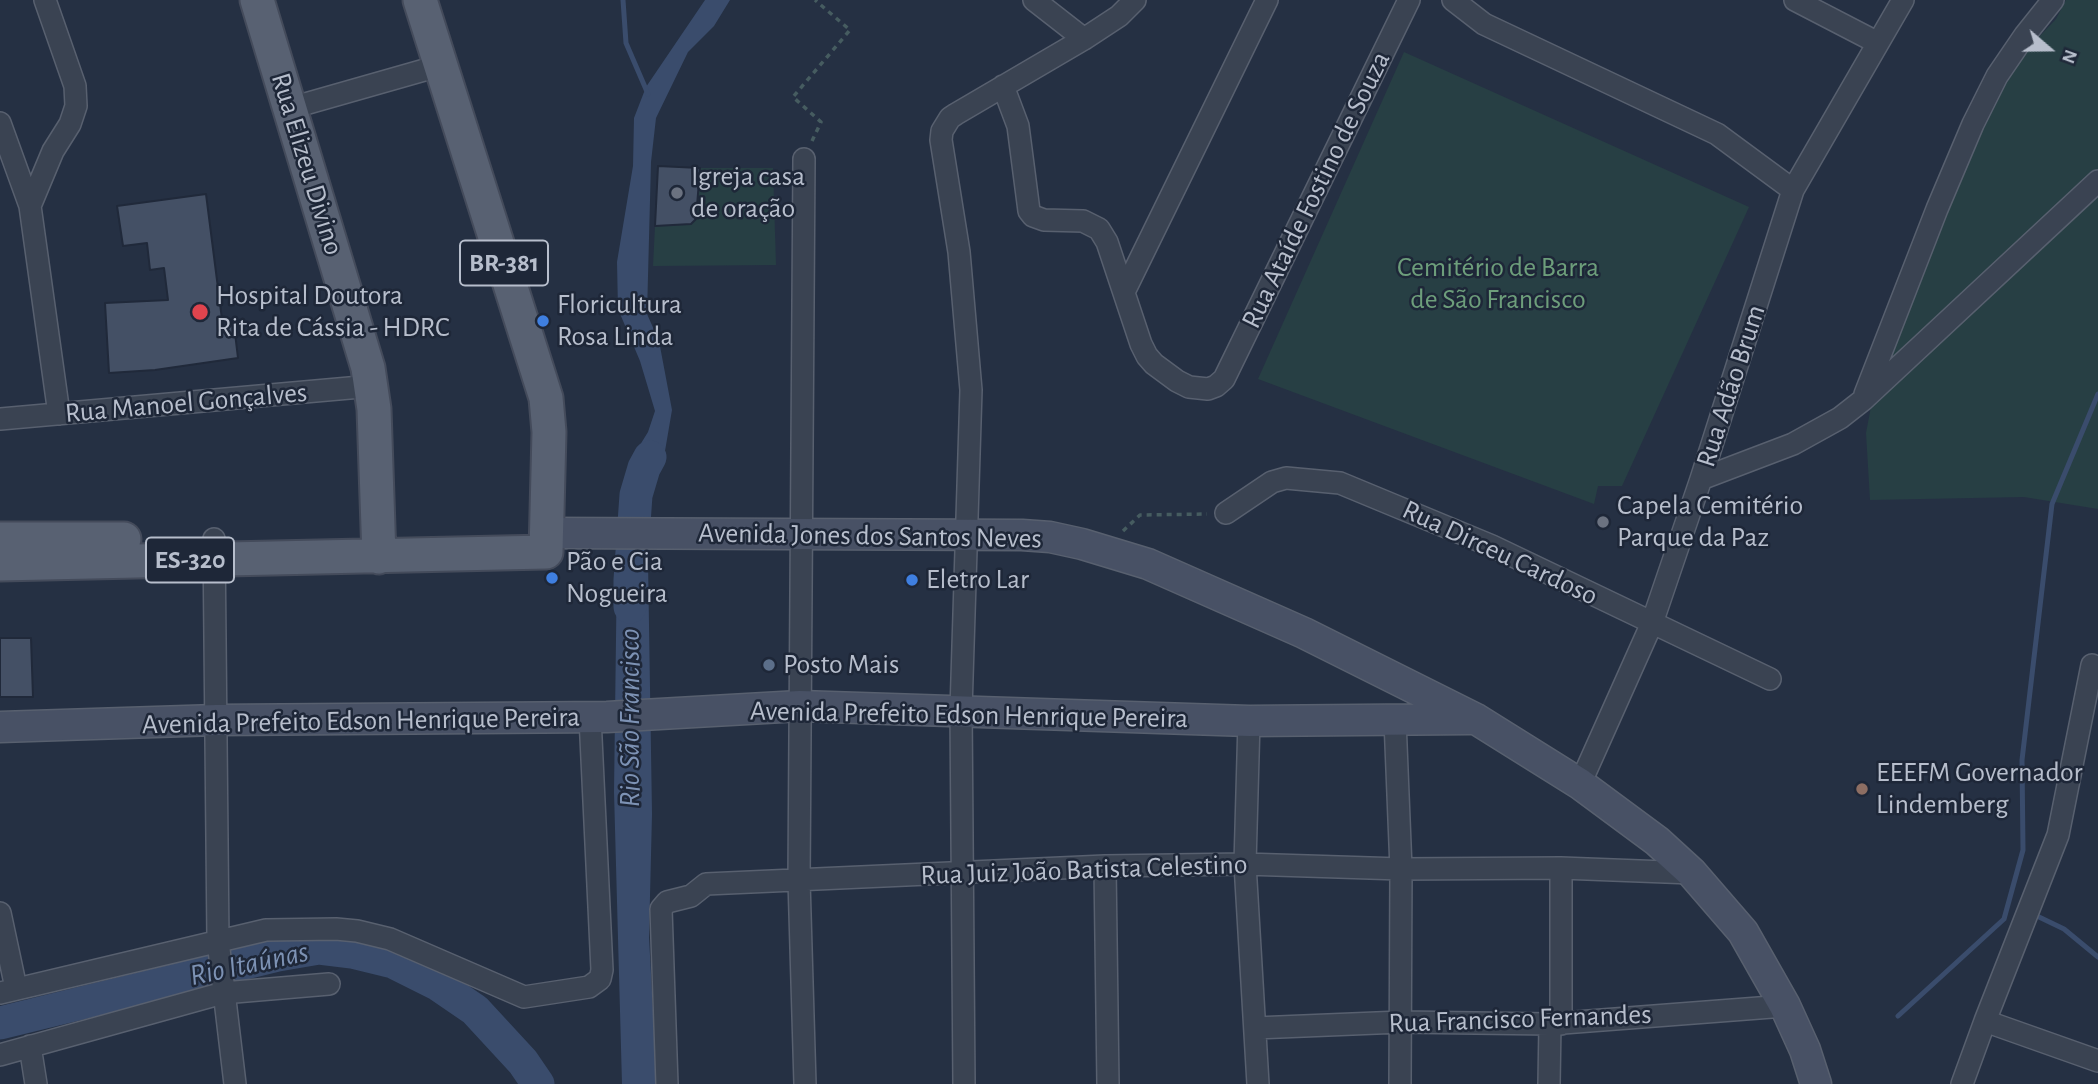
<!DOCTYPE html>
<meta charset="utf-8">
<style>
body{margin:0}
#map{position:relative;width:2098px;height:1084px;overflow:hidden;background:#253043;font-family:"Alegreya Sans",sans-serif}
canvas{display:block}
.north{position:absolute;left:2014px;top:14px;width:70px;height:70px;-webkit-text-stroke:5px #1e2738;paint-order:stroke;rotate:110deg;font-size:19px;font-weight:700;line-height:28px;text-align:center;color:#b7becc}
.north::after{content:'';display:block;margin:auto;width:24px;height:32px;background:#b7becc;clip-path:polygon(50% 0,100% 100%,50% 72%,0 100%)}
</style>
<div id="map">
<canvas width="2098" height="1084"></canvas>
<div class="north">N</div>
</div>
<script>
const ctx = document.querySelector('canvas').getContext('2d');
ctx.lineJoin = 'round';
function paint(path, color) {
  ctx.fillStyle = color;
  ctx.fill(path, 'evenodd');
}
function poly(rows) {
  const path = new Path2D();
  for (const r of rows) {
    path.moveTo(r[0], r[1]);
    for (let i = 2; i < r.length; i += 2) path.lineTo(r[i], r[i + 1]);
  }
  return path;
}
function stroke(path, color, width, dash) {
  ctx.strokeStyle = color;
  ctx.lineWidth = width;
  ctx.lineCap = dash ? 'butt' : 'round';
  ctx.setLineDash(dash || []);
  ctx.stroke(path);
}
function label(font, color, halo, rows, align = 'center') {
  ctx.font = font + ' "Alegreya Sans",sans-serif';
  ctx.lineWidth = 5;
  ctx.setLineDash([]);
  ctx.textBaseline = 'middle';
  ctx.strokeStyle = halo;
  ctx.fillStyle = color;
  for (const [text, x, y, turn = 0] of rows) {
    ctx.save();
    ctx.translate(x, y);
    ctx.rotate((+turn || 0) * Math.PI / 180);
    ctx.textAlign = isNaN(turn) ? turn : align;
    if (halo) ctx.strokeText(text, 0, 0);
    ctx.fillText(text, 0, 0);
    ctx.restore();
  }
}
paint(poly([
 [2066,0,2098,0,2098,509,2024,497,1870,500,1866,433,1874,391,1973,137,2020,57,2056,19],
 [1404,52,1749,207,1622,486,1598,486,1594,504,1258,379],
 [700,168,773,168,776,265,653,266,655,226,691,224,696,219]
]), '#273f44');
paint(poly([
 [705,0,730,0,714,26,688,52,656,118,651,162,647,314,659,341,672,410,665,451,650,469,649,500,630,500,632,458,648,432,655,411,640,361,618,309,617,262,633,166,634,118,646,87],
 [642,560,648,561,652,814,649,937,657,1084,622,1084,614,792,617,561]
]), '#3a4c6c');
stroke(poly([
 [623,0,626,43,648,94],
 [2039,917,2064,929,2098,957],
 [1898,1016,2004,919,2023,850,2022,760,2052,504,2098,394]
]), '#3a4c6c', 5);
stroke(poly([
 [630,607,630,580,636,495,644,468,650,457],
 [0,1023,278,955,319,948,352,952,393,962,437,984,475,1010,523,1062,538,1084]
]), '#3a4c6c', 33);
const building = poly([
 [658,166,700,168,696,219,691,224,655,226,658,166],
 [206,194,223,327,234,325,238,358,155,370,109,373,105,303,168,300,164,268,150,270,147,243,123,246,117,206,206,194],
 [0,638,31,638,33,697,0,697,0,638]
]);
paint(building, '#445065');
stroke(building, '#20293a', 2);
const street = poly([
 [1034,0,1084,39],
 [1453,0,1484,24,1717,134,1793,190],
 [1795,0,1878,43],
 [1003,86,1018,126,1029,211,1033,216,1044,220,1083,221,1099,229,1107,242,1141,344,1147,356,1154,364,1177,381,1189,387,1208,389,1216,386,1224,379,1409,0],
 [291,108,442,65],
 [0,123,30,206,59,414],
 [804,159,799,880,805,1084],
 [30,206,53,151,70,124,76,106,75,86,45,0],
 [1125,290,1267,0],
 [1865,394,1937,209,1973,124,1997,76,2025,35,2053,0],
 [0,419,372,386],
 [1701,479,1793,444,1840,418,1863,400,2098,181],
 [1226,513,1272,482,1286,478,1340,483,1492,546,1770,679],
 [214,539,218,941,235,1084],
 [1395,720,1401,869,1400,1084],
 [1249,721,1245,864,1258,1084],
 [1580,784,1652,623,1701,479,1793,190,1903,0],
 [1105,866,1108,1084],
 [0,913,16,988],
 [0,993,266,930,336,929,357,931,390,939,524,997,589,987,600,979,602,970,590,717],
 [1985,1021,2098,1061],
 [1561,1024,1561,868],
 [1255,1028,1401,1022,1550,1024,1785,1006],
 [30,1046,36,1084],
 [0,1055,223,993,329,984],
 [667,1084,661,909,667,902,691,896,706,884,1105,866,1245,864,1401,869,1561,868,1692,873],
 [964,1084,961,710,971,390,959,252,941,140,942,131,950,118,956,114,1084,39,1119,16,1135,0],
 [1549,1084,1550,1024],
 [1962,1084,1985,1021,2058,835,2092,665]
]);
const secondary = poly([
 [547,533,1022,535,1050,537,1082,544,1148,564,1304,633,1476,719,1580,784,1657,841,1692,873,1743,932,1785,1006,1805,1050,1816,1084],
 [0,727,217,720,607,717,800,706,1249,721,1469,719]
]);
const primary = poly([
 [257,0,368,368,374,409,379,557],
 [0,539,124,539],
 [0,564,546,552,549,432,546,398,420,0]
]);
stroke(street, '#58606f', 24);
stroke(secondary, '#58606f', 33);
stroke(primary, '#444b5b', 37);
stroke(poly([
 [812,141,821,122,793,97,850,30,815,0],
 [1123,531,1140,515,1207,514]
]), '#465c60', 3.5, [5, 5]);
stroke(street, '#3a4352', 21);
stroke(secondary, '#485165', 30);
stroke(primary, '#586172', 33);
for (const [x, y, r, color] of [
 [677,193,7,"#6b7280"],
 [200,312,9,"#e0444e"],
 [543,321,7,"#3f7fe0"],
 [1603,522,7,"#6b7280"],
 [552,578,7,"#3f7fe0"],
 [912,580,7,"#3f7fe0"],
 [769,665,7,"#5c6f8a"],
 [1862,789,7,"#8d6e63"]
]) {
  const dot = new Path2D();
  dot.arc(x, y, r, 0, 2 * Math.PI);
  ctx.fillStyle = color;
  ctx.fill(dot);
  stroke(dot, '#1e2738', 2.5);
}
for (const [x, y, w] of [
 [504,263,88],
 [190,560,88]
]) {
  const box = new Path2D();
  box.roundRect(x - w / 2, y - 22.5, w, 45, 5);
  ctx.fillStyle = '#1e2738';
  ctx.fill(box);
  stroke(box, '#b7becc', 2);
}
label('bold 26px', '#b7becc', null, [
 ["BR-381",504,263],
 ["ES-320",190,560]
]);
label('28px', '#b7becc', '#1e2738', [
 ["Rua Elizeu Divino",307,164,73],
 ["Rua Ataíde Fostino de Souza",1316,190,-64],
 ["Rua Adão Brum",1731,386,-72],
 ["Rua Manoel Gonçalves",186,403,-5],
 ["Avenida Jones dos Santos Neves",870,536,1],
 ["Rua Dirceu Cardoso",1500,553,25],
 ["Avenida Prefeito Edson Henrique Pereira",969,715,1],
 ["Avenida Prefeito Edson Henrique Pereira",361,721,-1],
 ["Rua Juiz João Batista Celestino",1084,870,-2],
 ["Rua Francisco Fernandes",1520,1019,-2]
]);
label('28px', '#b7becc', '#1e2738', [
 ["Igreja casa",691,177],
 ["de oração",691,209],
 ["Hospital Doutora",216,296],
 ["Rita de Cássia - HDRC",216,328],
 ["Floricultura",557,305],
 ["Rosa Linda",557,337],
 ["Capela Cemitério",1617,506],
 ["Parque da Paz",1617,538],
 ["Pão e Cia",566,562],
 ["Nogueira",566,594],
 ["Eletro Lar",926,580],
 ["Posto Mais",783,665],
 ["EEEFM Governador",1876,773],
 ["Lindemberg",1876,805]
], 'left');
label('28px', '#6d9e7b', '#1e2738', [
 ["Cemitério de Barra",1498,268],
 ["de São Francisco",1498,300]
]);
label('italic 30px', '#7d92b4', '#1e2738', [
 ["Rio São Francisco",630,718,-90],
 ["Rio Itaúnas",249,964,-12]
]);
</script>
